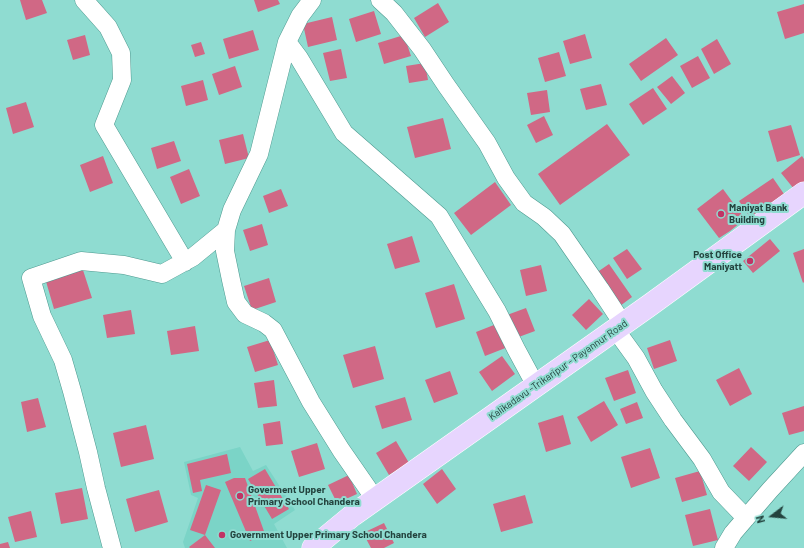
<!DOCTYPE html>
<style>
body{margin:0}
#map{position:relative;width:804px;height:548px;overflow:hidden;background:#8fdcd1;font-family:Barlow,sans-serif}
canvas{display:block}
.north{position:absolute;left:752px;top:496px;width:40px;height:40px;-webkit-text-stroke:3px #8fdcd1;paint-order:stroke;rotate:254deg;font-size:11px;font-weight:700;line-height:16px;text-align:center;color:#23433e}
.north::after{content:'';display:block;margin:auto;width:14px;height:18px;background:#23433e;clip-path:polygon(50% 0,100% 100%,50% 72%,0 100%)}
</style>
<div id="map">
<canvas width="804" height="548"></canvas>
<div class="north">N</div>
</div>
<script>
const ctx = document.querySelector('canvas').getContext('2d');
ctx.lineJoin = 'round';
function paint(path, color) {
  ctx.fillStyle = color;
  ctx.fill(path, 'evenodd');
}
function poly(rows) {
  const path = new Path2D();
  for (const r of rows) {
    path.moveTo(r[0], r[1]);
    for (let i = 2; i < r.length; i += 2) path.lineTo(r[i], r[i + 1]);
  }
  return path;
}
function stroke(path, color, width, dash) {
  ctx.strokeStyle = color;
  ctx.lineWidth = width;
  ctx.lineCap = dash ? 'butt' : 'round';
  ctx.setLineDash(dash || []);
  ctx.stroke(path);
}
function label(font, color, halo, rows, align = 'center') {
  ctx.font = font + ' Barlow,sans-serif';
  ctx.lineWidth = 4;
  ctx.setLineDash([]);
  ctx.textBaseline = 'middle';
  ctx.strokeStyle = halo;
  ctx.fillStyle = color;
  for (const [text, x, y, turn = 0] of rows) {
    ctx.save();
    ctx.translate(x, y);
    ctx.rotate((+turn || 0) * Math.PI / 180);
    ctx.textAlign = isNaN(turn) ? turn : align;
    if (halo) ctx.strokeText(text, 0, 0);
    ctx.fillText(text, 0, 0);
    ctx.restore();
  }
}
paint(poly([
 [240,447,253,471,266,465,295,510,274,524,287,548,185,548,183,542,198,498,191,495,184,462]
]), '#7bd4c7');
paint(poly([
 [20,0,42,0,47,13,26,20],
 [254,0,278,0,280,4,258,12],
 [438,3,449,22,425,37,414,18],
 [804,4,804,33,785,39,777,12],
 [374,11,381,34,356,42,349,19],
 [332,17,337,40,308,47,303,24],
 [253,30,259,50,229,59,223,39],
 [585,34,592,58,570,64,563,41],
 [85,35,90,55,73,60,67,40],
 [404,35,411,56,384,64,378,43],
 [666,38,678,55,641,81,629,64],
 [717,39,731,64,714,74,701,49],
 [201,42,205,54,195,57,191,45],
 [341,49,347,78,330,81,323,53],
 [559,52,566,76,545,82,538,58],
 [698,56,710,78,692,88,680,66],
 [425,63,428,80,409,83,406,66],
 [235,66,242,87,219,95,212,74],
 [672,76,685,93,671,104,657,87],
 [203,80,208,100,186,106,181,86],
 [601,84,607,105,586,110,580,89],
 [653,88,667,109,643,125,629,104],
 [547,90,550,112,531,115,527,93],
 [26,102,34,127,13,134,6,108],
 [544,116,553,135,536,143,527,125],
 [443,118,451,149,415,158,407,127],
 [607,124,630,155,560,205,538,174],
 [791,125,800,155,777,162,768,131],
 [243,134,249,158,225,164,219,140],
 [174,141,181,161,157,169,151,148],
 [103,156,113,183,90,192,80,165],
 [802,156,804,159,804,182,794,189,781,173],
 [189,169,200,196,181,204,170,177],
 [773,178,784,194,750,217,739,201],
 [495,182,511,205,471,235,454,213],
 [281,189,288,206,269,213,263,196],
 [723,189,745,219,730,231,719,238,697,209],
 [262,224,268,245,250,251,243,230],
 [412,236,420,262,395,269,387,244],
 [770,239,780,251,753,273,743,261],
 [627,249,642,269,627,279,613,258],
 [804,249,804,282,803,283,793,253],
 [609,264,632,297,620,306,596,273],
 [541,265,547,291,526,296,520,270],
 [82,267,92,298,54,309,45,278],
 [269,278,276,302,252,310,244,286],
 [454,284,465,319,436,328,425,293],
 [589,299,603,314,586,330,572,315],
 [526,308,535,331,516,338,507,315],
 [131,310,135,334,107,338,103,315],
 [499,323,508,347,485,356,476,332],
 [195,326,199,351,171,355,167,331],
 [270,340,278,365,255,372,247,347],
 [670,340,677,361,654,369,647,348],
 [375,346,384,379,353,388,343,355],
 [502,356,515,374,492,391,479,372],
 [739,368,752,394,730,406,716,380],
 [628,370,636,393,614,401,605,378],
 [450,371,458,394,434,403,425,380],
 [274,380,277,406,258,408,254,383],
 [405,397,412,420,382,429,375,406],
 [38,398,46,427,27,432,21,402],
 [604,401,618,425,591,442,577,417],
 [637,402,643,418,626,424,620,409],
 [804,406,804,431,789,435,782,413],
 [563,415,571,444,546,452,538,423],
 [280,421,283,444,266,446,263,424],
 [146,425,154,459,121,467,113,433],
 [396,441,409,463,389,475,376,453],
 [317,443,325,469,299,477,291,451],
 [751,447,767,462,749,481,733,466],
 [650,448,660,478,631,488,621,457],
 [227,454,231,473,200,480,202,491,193,493,187,464],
 [265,469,289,509,272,519,248,479],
 [442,469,456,489,437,504,423,484],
 [700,471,707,495,682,502,675,478],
 [349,475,357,494,337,503,328,485],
 [234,478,245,478,265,534,250,541,225,482],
 [206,485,221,490,205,535,190,530],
 [82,488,88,519,61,524,55,493],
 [159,490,168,522,135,532,126,499],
 [525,495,533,523,501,532,493,504],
 [710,509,718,540,693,546,685,515],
 [31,511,37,537,15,542,8,517],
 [384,523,394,543,384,548,371,548,363,533],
 [205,535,215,548,190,548,189,547],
 [8,542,10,548,0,548,0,544]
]), '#d06885');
const minor = poly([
 [84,0,108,27,121,53,122,80,104,125,185,262],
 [312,0,300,16,287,42,259,154,232,210,226,230,225,251,231,280,236,302,245,314,264,323,273,330,311,402,341,450,375,499],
 [380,0,394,13,422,49,446,85,487,143,506,178,524,203,544,217,562,234,600,289,623,324],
 [287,42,299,58,344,133,439,216,497,311,516,349,536,386],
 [615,329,636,358,654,391,673,420,702,459,721,492,746,518],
 [112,548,96,488,88,452,72,391,63,360,42,316,31,278,81,261,124,265,162,274,193,257,226,230],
 [724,548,733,533,770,490,804,453]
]);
const major = poly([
 [313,548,353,515,650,305,804,193]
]);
stroke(minor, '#4d998f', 19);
stroke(major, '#fff', 23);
stroke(minor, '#fff', 18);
stroke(major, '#e7d5fe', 22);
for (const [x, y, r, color] of [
 [721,214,4,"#c13465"],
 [750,261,4,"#c13465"],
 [240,496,4,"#c13465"],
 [222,535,4,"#c13465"]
]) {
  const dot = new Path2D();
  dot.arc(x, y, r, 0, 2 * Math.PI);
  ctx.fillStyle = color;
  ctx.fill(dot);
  stroke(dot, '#8fdcd1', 1.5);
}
label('bold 10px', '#23433e', '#8fdcd1', [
 ["Maniyat Bank",729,208],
 ["Building",729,220],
 ["Post Office",742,255,"right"],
 ["Maniyatt",742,267,"right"],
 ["Goverment Upper",248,490],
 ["Primary School Chandera",248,502],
 ["Government Upper Primary School Chandera",230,535]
], 'left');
label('10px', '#23433e', '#8fdcd1', [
 ["Kalikadavu -Trikaripur - Payannur Road",558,370,-35]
]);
</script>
